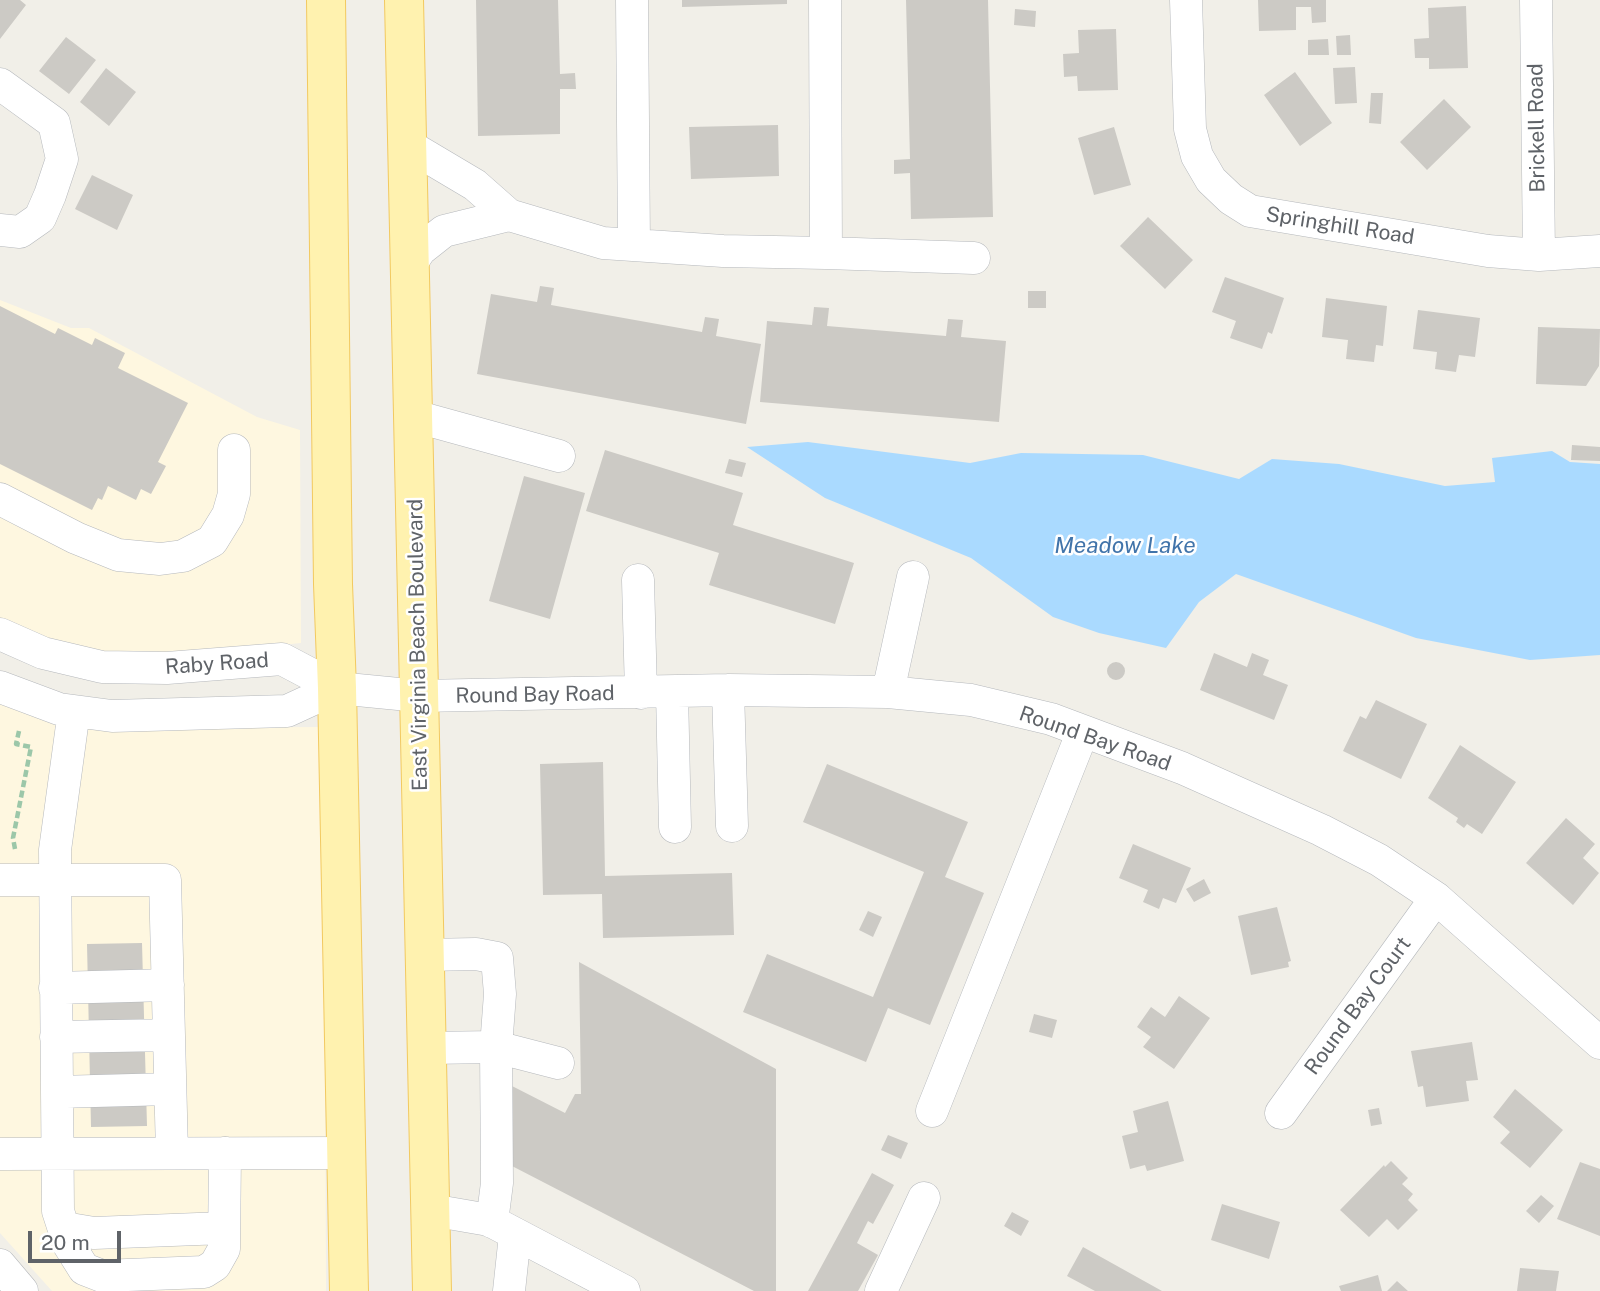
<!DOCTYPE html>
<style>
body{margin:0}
#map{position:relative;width:1600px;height:1291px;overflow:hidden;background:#f1efe8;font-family:"Public Sans",sans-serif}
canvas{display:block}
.scale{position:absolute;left:28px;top:1231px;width:93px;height:32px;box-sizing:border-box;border:4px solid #5f6368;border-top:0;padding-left:9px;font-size:21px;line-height:24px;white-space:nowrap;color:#5f6368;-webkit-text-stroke:5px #fff;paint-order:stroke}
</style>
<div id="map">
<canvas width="1600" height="1291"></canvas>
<div class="scale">20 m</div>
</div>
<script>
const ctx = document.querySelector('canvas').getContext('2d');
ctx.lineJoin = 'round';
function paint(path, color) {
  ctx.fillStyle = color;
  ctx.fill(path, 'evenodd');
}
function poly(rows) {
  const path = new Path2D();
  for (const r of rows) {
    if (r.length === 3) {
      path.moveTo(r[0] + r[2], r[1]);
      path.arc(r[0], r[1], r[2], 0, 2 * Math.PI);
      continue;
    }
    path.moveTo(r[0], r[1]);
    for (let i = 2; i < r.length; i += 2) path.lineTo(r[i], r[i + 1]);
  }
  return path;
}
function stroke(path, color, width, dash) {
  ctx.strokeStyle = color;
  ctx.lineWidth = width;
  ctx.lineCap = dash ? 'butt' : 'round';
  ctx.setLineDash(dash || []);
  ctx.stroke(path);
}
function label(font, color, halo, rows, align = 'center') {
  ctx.font = font + ' "Public Sans",sans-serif';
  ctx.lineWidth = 5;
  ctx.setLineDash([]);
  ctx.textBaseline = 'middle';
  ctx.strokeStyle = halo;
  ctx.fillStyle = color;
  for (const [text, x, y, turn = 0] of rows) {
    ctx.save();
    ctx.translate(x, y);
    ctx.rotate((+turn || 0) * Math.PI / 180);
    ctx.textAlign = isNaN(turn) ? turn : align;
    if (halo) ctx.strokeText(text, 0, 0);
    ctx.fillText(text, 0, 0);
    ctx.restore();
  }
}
paint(poly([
 [0,300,71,328,89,328,257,417,300,430,301,643,137,660,38,638,0,621],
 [0,687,93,728,324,727,326,1291,52,1291,0,1233]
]), '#fef7e0');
paint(poly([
 [808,442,970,463,1021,453,1143,455,1239,479,1272,459,1339,464,1445,486,1495,482,1492,458,1552,451,1570,462,1600,464,1600,655,1530,660,1416,638,1236,574,1199,602,1166,648,1099,633,1053,617,971,558,825,498,747,447]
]), '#aadaff');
paint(poly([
 [0,0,20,0,26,5,0,39],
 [476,0,558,0,560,74,575,73,576,89,560,89,560,134,478,136],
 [682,0,787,0,787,4,682,7],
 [906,0,988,0,993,217,911,219,910,173,894,174,894,160,910,159],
 [1258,0,1326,0,1326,22,1312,23,1311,7,1296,7,1296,30,1259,31],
 [1466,6,1468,68,1429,69,1429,58,1415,58,1414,39,1429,38,1428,8],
 [1015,9,1036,11,1035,27,1014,25],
 [1116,29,1118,90,1078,91,1077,76,1064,77,1063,54,1079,53,1078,30],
 [1350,35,1351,55,1337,55,1336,36],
 [66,37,96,60,69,94,39,71],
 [1328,39,1329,55,1308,55,1308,40],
 [1355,67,1357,103,1335,104,1333,68],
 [106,68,136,92,109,126,80,102],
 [1295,72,1332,123,1300,146,1264,95],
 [1371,93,1383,93,1381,124,1369,123],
 [1444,99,1471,127,1427,170,1400,142],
 [778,125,779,176,691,179,689,127],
 [1114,127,1131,185,1094,195,1078,138],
 [92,175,133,195,117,230,75,209],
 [1148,217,1193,260,1165,289,1120,246],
 [1225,277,1284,298,1272,334,1268,332,1262,349,1230,338,1236,321,1212,312],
 [540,286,554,288,551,305,702,332,705,317,719,319,716,336,761,344,746,424,477,374,491,294,537,302],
 [1028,291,1046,291,1046,308,1028,308],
 [1326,298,1387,306,1383,346,1376,345,1374,362,1346,359,1348,340,1322,337],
 [0,306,55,334,58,328,92,345,95,338,125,353,118,368,188,403,158,462,166,466,151,494,141,489,136,500,108,486,102,500,98,498,92,510,0,464],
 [814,307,829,308,827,326,946,336,948,319,963,320,961,337,1006,341,999,422,760,402,767,321,812,325],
 [1418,310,1480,318,1475,357,1459,355,1456,372,1435,369,1437,352,1413,349],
 [1538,327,1600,329,1599,366,1586,386,1536,384],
 [1572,445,1600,447,1600,461,1571,460],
 [605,450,743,493,733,525,854,563,835,624,709,585,719,553,586,511],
 [729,459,746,463,742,477,725,473],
 [524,476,585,493,550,619,489,601],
 [1214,653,1247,667,1252,653,1269,660,1263,675,1288,685,1274,720,1200,690],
 [1116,671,9],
 [1376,700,1427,724,1401,779,1343,751,1360,716,1366,719],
 [1460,745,1516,782,1482,834,1467,824,1464,828,1456,822,1458,818,1428,798],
 [603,762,605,876,732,873,734,935,603,938,602,894,543,895,540,764],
 [827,764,968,822,945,877,984,893,930,1025,888,1008,866,1062,743,1012,767,954,873,997,924,872,803,822],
 [1566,818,1595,844,1583,858,1599,873,1573,905,1526,863],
 [1133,844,1191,868,1176,903,1163,898,1159,909,1143,902,1148,890,1119,878],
 [1204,879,1211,893,1194,902,1186,889],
 [1277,907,1291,961,1288,962,1289,967,1251,975,1238,916],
 [868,911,882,917,873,937,859,930],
 [142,943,147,1126,91,1127,87,944],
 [579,962,776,1069,776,1291,754,1291,512,1166,512,1086,565,1113,575,1094,581,1094],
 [1179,996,1210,1018,1174,1069,1143,1047,1151,1037,1137,1027,1151,1007,1165,1017],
 [1034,1014,1057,1020,1052,1038,1029,1032],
 [1472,1042,1478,1080,1466,1081,1469,1101,1426,1107,1423,1086,1418,1087,1411,1051],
 [1515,1089,1563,1130,1530,1168,1500,1143,1510,1132,1493,1117],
 [1168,1101,1184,1161,1147,1171,1145,1165,1130,1169,1122,1136,1138,1132,1133,1111],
 [1379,1108,1382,1124,1371,1126,1368,1110],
 [888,1135,908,1143,901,1159,881,1150],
 [1391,1161,1408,1178,1402,1184,1413,1194,1408,1200,1418,1210,1398,1230,1387,1219,1369,1237,1340,1210,1384,1165,1385,1167],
 [1580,1162,1600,1169,1600,1236,1557,1219],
 [872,1173,894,1185,873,1224,868,1221,857,1243,878,1255,858,1291,808,1291],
 [1541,1195,1554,1206,1539,1223,1526,1211],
 [1222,1204,1280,1222,1269,1259,1211,1240],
 [1012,1212,1029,1221,1021,1236,1004,1226],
 [1083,1247,1162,1291,1095,1291,1067,1276],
 [1520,1268,1559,1271,1556,1291,1517,1291],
 [1378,1275,1382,1291,1341,1291,1339,1286],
 [1397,1281,1408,1291,1387,1291]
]), '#cccac5');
const minor = poly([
 [632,0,634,245],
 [1186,0,1190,129,1197,156,1211,180,1231,199,1250,211,1488,251,1539,255,1600,251],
 [1536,0,1539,255],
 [0,84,54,123,62,159,50,195,40,218,20,232,0,230],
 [406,144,475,185,509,215,603,243,723,251,826,253,825,0],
 [826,253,974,258],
 [410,265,420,250,444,231,509,215],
 [414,416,559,456],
 [0,499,76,538,118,555,160,559,183,556,212,541,228,515,234,494,234,450],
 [638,580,641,693],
 [0,634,43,653,102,667,167,668,282,659,337,688,419,696,728,690,888,692,971,700,1051,719,1182,768,1321,830,1379,860,1436,898,1600,1043],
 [0,687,59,709,112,716,287,711,337,688],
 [728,690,732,826],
 [672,692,675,827],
 [888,692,913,577],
 [74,711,55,850,58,1211,69,1245,84,1269,102,1276,204,1272,215,1265,224,1249,225,1153],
 [0,880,165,880,172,1153],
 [425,955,476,954,497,958,500,994,496,1047,497,1183,492,1222],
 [55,988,168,985],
 [56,1037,168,1035],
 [427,1048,496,1047,558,1063],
 [57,1092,170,1089],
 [932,1111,1083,731],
 [1281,1113,1436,898],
 [0,1154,347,1153],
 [431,1210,489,1220,624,1291],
 [64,1228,94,1233,224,1228],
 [0,1265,22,1291],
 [509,1291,515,1235],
 [881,1291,924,1198]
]);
const major = poly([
 [326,0,333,584,337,688,349,1291],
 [404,0,432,1291]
]);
stroke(minor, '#b5b8bc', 33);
stroke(major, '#f2c960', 40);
stroke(poly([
 [15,849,13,838,31,747,16,744,19,731]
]), '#9cc7a9', 4.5, [7, 3.5]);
stroke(minor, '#fff', 32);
stroke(major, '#fff2af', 38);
label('21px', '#5f6368', '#fff', [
 ["Brickell Road",1537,128,-91],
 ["Springhill Road",1340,226,9],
 ["East Virginia Beach Boulevard",418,645,-91],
 ["Raby Road",217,664,-4],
 ["Round Bay Road",535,695,-1],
 ["Round Bay Road",1095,739,19],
 ["Round Bay Court",1358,1006,-54]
]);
label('italic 23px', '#4174aa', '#fff', [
 ["Meadow Lake",1125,546]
]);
</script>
